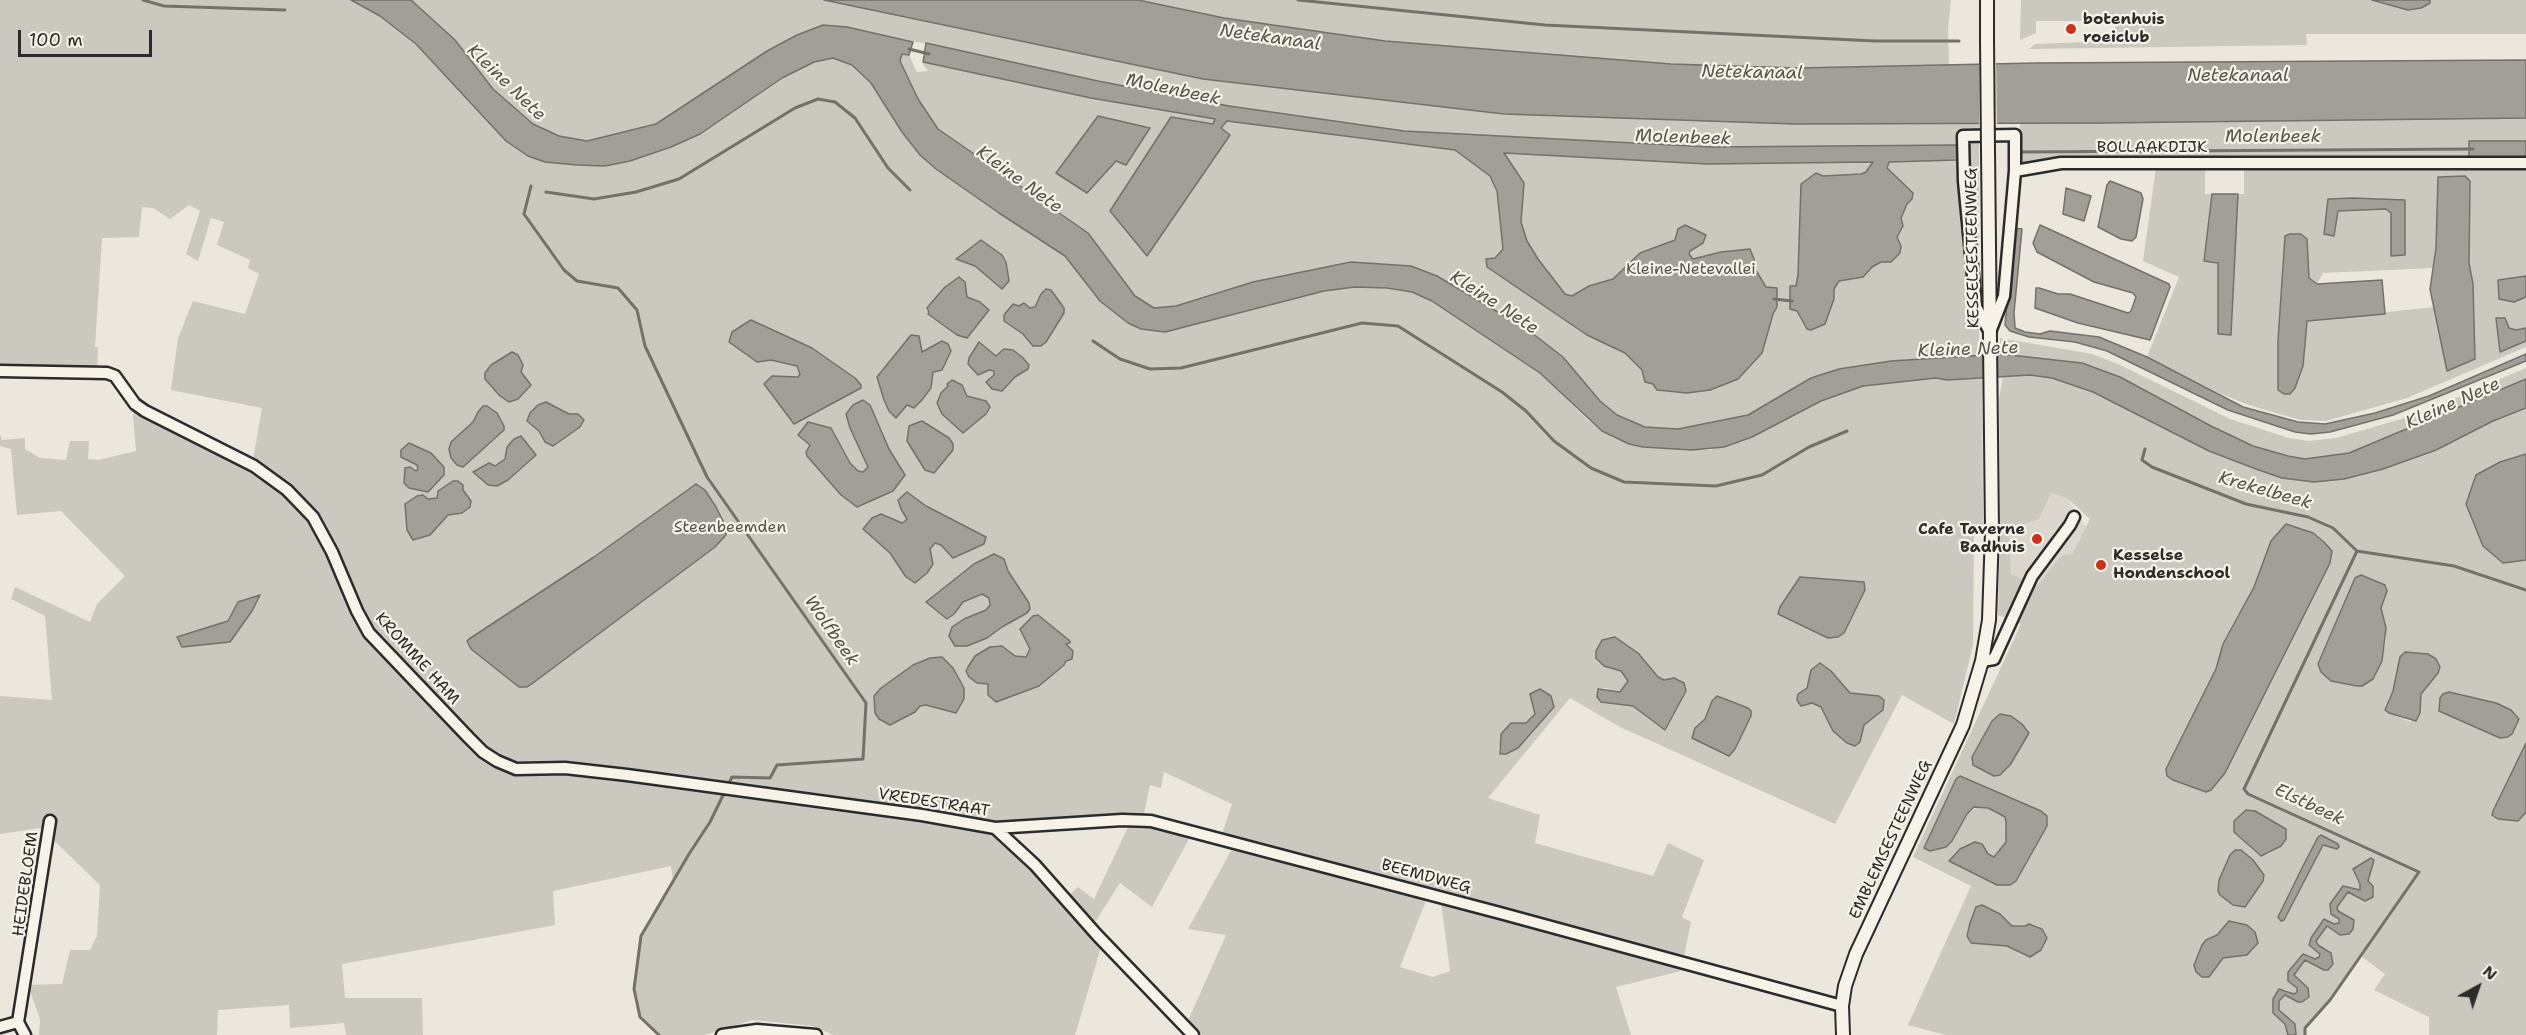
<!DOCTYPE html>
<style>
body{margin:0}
#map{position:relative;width:2526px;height:1035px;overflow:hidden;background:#ebe7dd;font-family:"Shantell Sans",sans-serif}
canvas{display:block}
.north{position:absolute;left:2448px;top:957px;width:60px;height:60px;-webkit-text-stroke:4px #f7f3e8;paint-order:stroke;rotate:40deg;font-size:16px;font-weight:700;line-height:24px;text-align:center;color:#2b2b2b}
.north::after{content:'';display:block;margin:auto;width:21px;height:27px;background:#2b2b2b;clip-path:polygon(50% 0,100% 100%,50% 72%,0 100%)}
.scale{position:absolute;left:18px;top:30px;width:134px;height:27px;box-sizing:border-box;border:3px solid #2b2b2b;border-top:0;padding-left:8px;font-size:18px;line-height:21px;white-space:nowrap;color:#2b2b2b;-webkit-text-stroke:4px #f7f3e8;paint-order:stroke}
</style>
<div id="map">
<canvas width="2526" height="1035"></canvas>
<div class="north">N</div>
<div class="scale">100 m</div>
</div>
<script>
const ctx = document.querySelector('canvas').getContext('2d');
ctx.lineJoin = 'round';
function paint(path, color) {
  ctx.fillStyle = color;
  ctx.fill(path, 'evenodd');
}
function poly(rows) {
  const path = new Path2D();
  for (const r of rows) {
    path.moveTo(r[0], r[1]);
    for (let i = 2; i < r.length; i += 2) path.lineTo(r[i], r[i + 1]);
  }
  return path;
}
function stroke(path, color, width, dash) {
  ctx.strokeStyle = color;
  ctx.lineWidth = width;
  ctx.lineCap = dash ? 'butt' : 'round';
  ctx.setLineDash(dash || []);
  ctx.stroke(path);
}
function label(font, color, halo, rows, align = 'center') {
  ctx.font = font + ' "Shantell Sans",sans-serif';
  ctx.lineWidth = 4.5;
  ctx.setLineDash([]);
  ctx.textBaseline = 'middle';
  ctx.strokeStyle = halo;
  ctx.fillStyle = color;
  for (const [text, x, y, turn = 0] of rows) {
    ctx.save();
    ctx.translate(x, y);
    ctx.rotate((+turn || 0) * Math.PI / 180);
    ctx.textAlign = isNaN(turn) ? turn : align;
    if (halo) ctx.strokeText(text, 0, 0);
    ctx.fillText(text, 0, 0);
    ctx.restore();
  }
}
paint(poly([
 [2051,493,2067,498,2086,527,2072,554,2048,574,2038,585,2011,575,2009,529,2018,525]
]), '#dbd7ce');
paint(poly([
 [0,0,351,0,380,16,416,44,506,141,545,162,577,165,605,166,630,161,671,147,700,134,782,78,814,62,833,58,852,65,871,83,902,132,920,155,936,169,999,213,1065,256,1100,301,1128,323,1141,329,1165,332,1324,291,1355,287,1387,288,1412,292,1432,301,1540,373,1589,421,1614,438,1710,450,1752,437,1821,401,1863,386,1936,378,1947,380,1982,377,1983,529,1974,528,1973,645,1954,724,1902,695,1835,824,1620,727,1570,698,1488,798,1540,815,1535,843,1653,876,1668,843,1704,860,1682,917,1691,922,1681,971,1616,987,1631,1035,1202,1035,1187,1023,1226,935,1188,929,1232,849,1222,834,1232,804,1164,772,1161,788,1150,785,1142,823,1190,837,1152,907,1120,883,1093,925,1104,937,1075,1035,833,1035,813,1026,753,1020,704,1035,658,1035,641,1016,633,985,641,936,673,880,671,866,553,891,555,925,342,964,345,998,422,998,423,1035,346,1035,344,1023,290,1028,289,1005,218,1010,217,1035,39,1035,40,1019,28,985,62,984,70,950,90,950,97,936,100,885,41,828,0,834,0,696,52,700,45,616,11,599,15,587,90,622,97,604,125,576,61,511,17,515,11,449,0,446,0,434,2,440,25,438,25,449,40,458,66,460,70,441,89,441,88,459,98,460,136,451,133,415,136,410,253,460,262,408,171,390,178,338,193,301,245,314,259,274,248,268,250,260,217,245,224,222,211,218,198,261,186,254,200,211,189,205,170,219,153,208,142,207,139,237,102,238,95,347,98,347,97,369,0,366],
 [1638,653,1658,677,1664,680,1679,679,1684,683,1679,705,1668,726,1633,706,1601,702,1597,697,1604,688,1620,692,1629,681,1621,671,1604,666],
 [1831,671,1850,693,1879,696,1883,710,1863,725,1862,735,1838,736,1821,707,1812,703,1801,706,1798,694,1804,691,1807,685],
 [1539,689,1551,696,1554,707,1520,745,1506,754,1498,750,1501,742,1515,722,1526,723,1535,714,1531,693],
 [1705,719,1729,756,1692,738,1699,723],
 [1130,823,1094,899,1078,887,1068,896,1024,846,1017,844,1000,824],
 [1440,894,1450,971,1433,977,1400,967,1427,898],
 [411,0,824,0,1203,79,1504,114,1795,124,1979,124,1979,355,1891,361,1839,369,1811,378,1748,415,1678,429,1645,427,1617,415,1600,401,1562,357,1528,330,1437,276,1411,266,1253,282,1176,306,1155,308,1135,296,1088,233,938,129,918,99,900,61,902,54,909,55,917,72,928,71,923,65,925,53,1404,139,1957,153,1957,145,1711,147,1404,131,1230,106,1098,81,847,27,823,25,797,35,767,51,656,124,587,141,559,136,533,124,493,89,455,40],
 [1138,0,1951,0,1948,29,1949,65,1798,68,1671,64,1543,55,1385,41,1224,18],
 [2021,0,2526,0,2526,34,2306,34,2307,45,2029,49,2035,44,2115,41,2115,21,2036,21,2036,33,2020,40],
 [2526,118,2526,141,2470,141,2469,157,2526,157,2526,276,2498,280,2514,302,2526,297,2526,328,2516,330,2509,328,2505,318,2496,318,2501,351,2526,341,2526,347,2407,398,2326,421,2300,420,2249,405,2221,394,2147,357,2179,277,2143,261,2156,167,2057,161,2020,165,2020,124],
 [2205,170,2244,170,2244,194,2238,194,2230,335,2218,334,2218,262,2204,261,2212,194,2205,194],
 [2286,236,2307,239,2309,279,2317,284,2323,273,2434,268,2436,248,2469,263,2473,284,2475,359,2447,371,2434,307,2306,321,2278,390,2278,341],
 [2000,338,2092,354,2118,364,2230,419,2289,438,2309,441,2336,438,2418,414,2526,368,2526,379,2349,453,2305,459,2288,456,2253,446,2211,426,2120,377,2082,363,2001,354],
 [2030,375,2052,378,2093,391,2209,451,2256,469,2282,478,2314,482,2436,450,2493,421,2526,408,2526,454,2500,462,2503,563,2526,560,2526,743,2493,811,2518,821,2526,812,2526,1035,2429,1035,2429,1017,2374,990,2385,974,2362,957,2394,907,2330,1000,2305,1028,2305,1035,2296,1035,2295,1024,2279,1010,2279,1001,2285,994,2293,1000,2305,985,2294,975,2305,960,2319,968,2333,959,2329,950,2318,945,2316,941,2327,926,2334,932,2345,935,2353,929,2354,920,2338,911,2337,907,2348,892,2365,901,2373,897,2374,890,2368,881,2374,860,2371,858,2353,869,2360,884,2360,890,2343,886,2330,904,2339,923,2334,924,2324,919,2311,938,2308,943,2320,954,2319,957,2315,959,2301,956,2288,972,2288,981,2297,988,2297,992,2294,994,2285,989,2273,999,2273,1013,2285,1024,2288,1035,1945,1035,1908,1025,1971,886,1913,857,2021,624,1998,615,2000,532,1999,400,2003,376],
 [2051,493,2067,498,2090,519,2072,554,2061,556,2038,585,2011,574,2009,529,2039,519],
 [2286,524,2313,533,2332,551,2166,769,2216,669,2223,644,2254,587,2271,541],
 [2361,575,2387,587,2381,608,2384,619,2386,639,2382,661,2357,686,2331,681,2321,672,2318,661,2330,639,2355,578],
 [2408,652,2416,654,2425,653,2436,675,2421,694,2421,706,2411,722,2389,713,2388,699,2393,691,2400,657],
 [2496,703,2517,715,2500,738,2439,711],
 [2000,714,2027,728,2029,733,2010,765,2004,772,1994,776,1973,765,1972,757,1992,721],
 [1960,776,2041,811,2048,821,2016,881,2010,885,1997,885,1949,861,1960,849,1984,847,1988,854,1994,857,2006,842,2005,817,1988,808,1978,807,1967,814,1952,841],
 [2252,810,2282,826,2286,839,2281,846,2268,854,2258,855,2234,832],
 [2318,837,2337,849,2326,844,2320,849,2284,920,2278,917],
 [2230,855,2256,891,2245,907,2233,905,2218,891,2219,880],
 [1994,910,2012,926,2033,924,2040,927,2045,933,2025,956,2007,946,1971,943,1967,936,1970,923],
 [2233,921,2247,925,2255,932,2258,943,2254,949,2247,955,2223,958,2209,977,2205,977,2196,972,2194,965,2206,940,2217,935,2224,926]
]), '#cbc8bf');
const water = poly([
 [351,0,411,0,455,40,493,89,533,124,559,136,587,141,656,124,767,51,797,35,823,25,847,27,913,42,909,55,902,54,900,61,918,99,938,129,1088,233,1135,296,1154,308,1176,306,1253,282,1351,262,1411,266,1437,276,1528,330,1563,357,1600,401,1617,415,1645,427,1678,429,1748,415,1811,378,1839,369,1891,361,2001,354,2082,363,2120,377,2211,426,2253,446,2288,456,2305,459,2349,453,2526,379,2526,408,2493,421,2436,450,2383,469,2344,479,2314,482,2282,478,2256,469,2209,451,2093,392,2052,378,2030,375,1947,380,1936,378,1863,386,1821,401,1752,437,1724,447,1692,450,1643,447,1629,444,1602,431,1540,373,1432,301,1412,292,1387,288,1355,287,1324,291,1165,332,1141,329,1128,323,1100,301,1065,256,999,213,936,169,920,155,902,132,871,83,852,65,833,58,814,62,782,78,700,134,671,147,630,161,605,166,577,165,545,162,528,156,506,141,416,44,380,16,351,0],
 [824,0,1138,0,1224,18,1385,41,1671,64,1798,68,2037,63,2526,60,2526,118,2100,123,1795,124,1504,114,1203,79,824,0],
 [2372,0,2430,0,2430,3,2421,8,2408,10,2372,0],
 [926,43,1098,81,1229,106,1404,131,1711,147,1957,145,1957,160,1889,162,1887,168,1913,193,1912,199,1907,204,1901,218,1903,226,1897,237,1901,246,1900,253,1891,262,1881,262,1872,267,1863,277,1839,281,1834,289,1834,299,1825,324,1811,330,1807,329,1797,311,1790,309,1790,286,1796,286,1798,275,1801,184,1816,173,1823,176,1861,174,1866,172,1873,162,1707,164,1504,153,1524,183,1521,222,1527,241,1538,259,1565,294,1572,296,1589,286,1613,279,1640,253,1675,240,1678,229,1685,225,1706,235,1703,243,1690,251,1689,254,1693,259,1721,252,1750,249,1754,259,1754,267,1766,287,1777,288,1777,307,1773,314,1762,353,1738,379,1710,390,1687,393,1657,390,1653,384,1645,382,1642,370,1625,353,1587,335,1487,267,1486,259,1495,258,1503,249,1497,191,1490,176,1455,150,1227,121,1221,128,1230,135,1147,256,1110,211,1171,117,1213,124,1215,119,1091,98,923,62,926,43],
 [1098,116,1150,128,1126,165,1116,161,1087,193,1056,173,1098,116],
 [2469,141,2526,141,2526,157,2469,158,2469,141],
 [2465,176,2470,181,2469,263,2473,284,2475,359,2447,371,2430,289,2436,248,2438,177,2465,176],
 [2110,181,2141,193,2143,199,2136,237,2132,241,2121,239,2098,227,2107,185,2110,181],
 [2066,188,2091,196,2084,221,2063,214,2066,188],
 [2212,194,2238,194,2231,335,2218,334,2218,263,2204,261,2212,194],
 [2353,198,2405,200,2405,255,2391,256,2391,213,2386,209,2338,211,2334,236,2324,234,2328,199,2353,198],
 [2040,225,2169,284,2170,287,2150,340,2078,323,2035,308,2036,288,2039,288,2058,294,2070,294,2128,313,2131,311,2136,297,2133,293,2094,282,2037,252,2033,243,2040,225],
 [2014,228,2022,229,2014,313,2015,328,2025,332,2040,334,2050,331,2099,337,2147,357,2243,407,2298,422,2325,424,2375,413,2429,396,2526,354,2526,361,2393,415,2330,432,2311,434,2295,432,2228,410,2107,351,2075,342,2029,337,2010,331,2005,325,2014,228],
 [2290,234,2301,234,2307,239,2309,278,2317,284,2382,280,2385,314,2307,321,2303,366,2295,388,2290,394,2284,394,2278,390,2278,341,2285,236,2290,234],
 [981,240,1002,255,1006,262,1009,281,1002,289,975,266,956,259,981,240],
 [2526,276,2526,297,2514,302,2499,299,2498,280,2526,276],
 [959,277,965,282,967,297,980,302,989,310,967,338,957,335,928,314,929,312,927,308,932,302,945,287,959,277],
 [1046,289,1051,290,1064,308,1064,313,1046,342,1041,346,1033,346,1023,334,1004,321,1004,315,1013,304,1019,306,1024,303,1030,308,1035,307,1041,294,1046,289],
 [2496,318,2505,318,2509,328,2516,330,2526,328,2526,341,2500,352,2496,318],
 [751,320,812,348,855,378,861,385,861,388,794,424,764,384,772,376,798,377,800,374,797,366,771,360,757,362,729,342,732,332,751,320],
 [911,335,919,336,922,352,942,341,948,344,951,351,942,370,933,372,931,388,921,401,914,408,907,405,896,418,889,411,884,400,877,377,911,335],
 [979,342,996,356,1004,349,1013,350,1022,357,1029,365,1028,369,1015,377,1002,391,992,389,986,382,994,375,994,371,989,370,978,375,968,364,969,358,979,342],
 [512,352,518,355,523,365,521,372,531,385,518,399,509,402,500,396,485,379,485,373,491,365,512,352],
 [952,380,962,385,967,396,986,401,990,407,986,414,963,433,942,414,937,403,941,393,948,386,947,384,952,380],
 [863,400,870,405,889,449,905,475,893,491,857,507,841,495,807,456,806,452,810,445,798,435,808,422,831,428,850,463,858,471,863,472,868,467,850,428,846,414,853,405,863,400],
 [546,402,569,414,578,414,584,420,580,427,553,446,545,442,539,431,527,421,530,413,538,405,546,402],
 [483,406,487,406,497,413,504,426,504,430,463,467,457,465,451,458,449,449,451,442,473,422,478,412,483,406],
 [922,421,949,438,953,444,953,450,934,473,925,470,907,441,909,426,922,421],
 [521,436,536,455,508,480,497,486,488,485,473,472,489,463,495,466,505,459,507,447,514,439,521,436],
 [409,443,431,453,444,467,444,475,428,492,409,488,404,483,405,468,410,467,416,471,418,469,417,465,401,457,401,450,409,443],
 [2526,454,2526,560,2503,563,2483,546,2466,504,2476,475,2500,462,2526,454],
 [453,481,458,481,463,485,463,490,471,501,470,507,462,513,448,515,430,535,413,540,407,530,405,504,417,496,423,495,428,499,437,498,438,491,453,481],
 [696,484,705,490,716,507,726,527,726,535,715,547,533,683,527,687,519,687,471,649,467,641,469,639,594,557,696,484],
 [907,492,926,506,986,537,984,544,953,558,941,545,935,543,930,549,933,564,927,573,915,583,906,577,890,553,863,529,872,518,881,514,902,523,905,521,907,519,901,509,898,500,907,492],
 [2286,524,2313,533,2324,542,2332,551,2330,563,2225,773,2211,790,2206,792,2173,780,2167,776,2166,769,2216,669,2223,644,2254,587,2271,541,2286,524],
 [994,554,1004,559,1008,571,1029,603,1030,609,1027,613,1002,627,987,638,967,646,955,646,949,636,952,627,964,619,986,610,990,605,989,598,982,594,963,602,954,614,947,619,926,602,974,564,994,554],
 [2361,575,2385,585,2387,591,2381,608,2386,628,2382,661,2373,679,2362,686,2357,686,2331,681,2321,672,2318,664,2355,578,2361,575],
 [1800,577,1864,582,1865,590,1844,633,1838,637,1828,638,1778,614,1780,607,1800,577],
 [260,595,252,611,230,642,182,647,177,637,228,621,238,602,260,595],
 [1038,615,1070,641,1070,643,1066,644,1073,651,1072,659,1066,661,1064,665,1039,686,996,702,988,695,988,684,977,683,969,677,966,671,968,667,975,656,990,647,1002,646,1015,656,1026,657,1030,649,1020,629,1033,616,1038,615],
 [1615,637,1638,653,1658,677,1664,680,1674,678,1684,683,1686,691,1665,730,1633,706,1601,702,1597,697,1598,689,1620,692,1628,681,1621,671,1604,666,1596,658,1596,651,1602,640,1615,637],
 [2405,652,2428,654,2436,659,2440,667,2438,673,2421,694,2420,713,2416,721,2389,713,2385,710,2393,691,2400,657,2405,652],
 [942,657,953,668,964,688,964,699,956,713,926,705,920,706,915,712,890,725,879,719,875,713,874,696,881,688,913,665,930,658,942,657],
 [1820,663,1831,671,1850,693,1879,696,1884,700,1883,710,1864,725,1860,742,1855,746,1847,743,1833,731,1821,707,1812,703,1801,706,1797,700,1798,694,1807,688,1811,670,1820,663],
 [1540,689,1551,696,1554,707,1518,748,1506,754,1500,754,1501,734,1511,723,1526,723,1535,714,1530,694,1540,689],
 [2449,692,2496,703,2511,710,2519,719,2512,734,2508,737,2500,738,2439,711,2440,698,2443,694,2449,692],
 [1717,696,1748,708,1751,711,1751,716,1735,749,1729,756,1692,738,1695,728,1705,719,1712,701,1717,696],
 [2000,714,2011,716,2022,724,2029,733,2010,765,2000,775,1994,776,1973,765,1972,757,1992,721,2000,714],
 [2526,743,2526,812,2518,821,2498,819,2492,815,2493,811,2526,743],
 [1960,776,2041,811,2047,816,2047,826,2016,881,2010,885,1997,885,1949,861,1960,849,1975,842,1982,844,1988,854,1994,857,2006,842,2006,822,2005,817,1998,813,1988,808,1974,807,1967,814,1952,841,1946,847,1930,851,1924,848,1956,779,1960,776],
 [2246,810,2255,811,2286,829,2286,839,2281,846,2261,856,2234,832,2234,821,2246,810],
 [2321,835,2338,844,2339,847,2337,849,2323,845,2284,920,2281,921,2278,917,2302,868,2318,837,2321,835],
 [2235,850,2241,850,2253,860,2264,875,2263,881,2245,907,2233,905,2220,895,2218,891,2219,880,2230,855,2235,850],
 [2371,858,2374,860,2368,881,2373,886,2373,897,2365,901,2348,892,2337,907,2338,911,2354,920,2353,929,2349,934,2340,935,2327,926,2316,941,2318,945,2331,953,2333,964,2328,970,2324,970,2305,960,2294,975,2308,988,2309,997,2302,1002,2298,1002,2285,995,2279,1001,2279,1010,2295,1024,2296,1035,2288,1035,2285,1024,2273,1013,2273,999,2279,989,2294,994,2297,992,2297,988,2288,981,2288,972,2303,954,2315,959,2319,957,2320,954,2309,945,2311,938,2324,919,2334,924,2339,923,2339,919,2331,914,2330,904,2343,886,2360,890,2360,884,2353,869,2371,858],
 [1982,905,2000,914,2012,926,2025,926,2029,924,2042,929,2047,938,2041,950,2030,957,2007,946,1971,943,1967,936,1970,923,1976,907,1982,905],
 [2229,921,2247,925,2255,932,2258,943,2247,955,2223,958,2209,977,2202,977,2196,972,2194,965,2202,945,2206,940,2217,935,2229,921]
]);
paint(water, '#a29f98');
stroke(water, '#72716c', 1.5);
paint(poly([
 [1979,61,1996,61,1997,127,1979,127]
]), '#ebe7dd');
stroke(poly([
 [143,0,164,6,285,10],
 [1298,0,1545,25,1875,41,1959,41],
 [909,49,929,54],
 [2020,152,2473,149],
 [531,186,524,214,564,270,577,281,618,288,637,310,645,346,707,477,866,703,863,759,777,765,770,778,732,777,710,822,689,854,641,936,634,989,640,1017,659,1035],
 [546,192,594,199,636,192,679,179,795,108,818,99,835,102,855,118,888,168,910,190],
 [1774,299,1792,301],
 [1093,341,1120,359,1150,369,1181,368,1362,323,1398,326,1502,392,1526,411,1554,441,1591,468,1624,482,1716,486,1762,475,1809,447,1847,431],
 [2145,449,2142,460,2152,467,2246,504,2308,517,2333,528,2357,551,2454,566,2526,590],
 [2305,1035,2305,1028,2330,1000,2419,872,2248,794,2244,789,2357,551]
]), '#72716c', 3);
const minor = poly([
 [2015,135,2015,171,2004,296,1990,332,1976,307,1964,181,1963,136,2015,135],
 [2015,171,2061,163,2526,163],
 [0,371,107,373,115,376,135,404,145,411,254,466,287,490,313,517,332,552,357,611,369,633,469,738,483,752,497,761,516,769,565,768,627,775,922,815,995,828,1035,865,1097,935,1193,1035],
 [1982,661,1994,659,2032,576,2070,525,2074,517],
 [995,828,1122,820,1151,821,1500,913,1842,1006],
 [0,1027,18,1022],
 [25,1035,18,1022,50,821],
 [722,1035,757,1030,816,1035]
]);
const tertiary = poly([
 [1987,39,1987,0],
 [1843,1035,1842,1006,1845,986,1856,954,1963,725,1982,661,1989,620,1992,532,1988,150]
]);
stroke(minor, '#2b2b2b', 15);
stroke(tertiary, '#2b2b2b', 16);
stroke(minor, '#f7f3e8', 10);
stroke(tertiary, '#f7f3e8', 12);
const tertiaryBridge = poly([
 [1987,39,1988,150]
]);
stroke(tertiaryBridge, '#2b2b2b', 16, []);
stroke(tertiaryBridge, '#f7f3e8', 12);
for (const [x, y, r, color] of [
 [2071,29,6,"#c8321e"],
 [2037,539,6,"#c8321e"],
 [2101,565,6,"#c8321e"]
]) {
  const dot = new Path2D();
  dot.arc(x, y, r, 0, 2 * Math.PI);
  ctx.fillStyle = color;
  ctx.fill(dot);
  stroke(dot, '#f7f3e8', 2);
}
label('bold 16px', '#2b2b2b', '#f7f3e8', [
 ["botenhuis",2083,20],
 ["roeiclub",2083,38],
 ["Cafe Taverne",2025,530,"right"],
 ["Badhuis",2025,548,"right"],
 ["Kesselse",2113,556],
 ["Hondenschool",2113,574]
], 'left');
label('16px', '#2b2b2b', '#f7f3e8', [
 ["BOLLAAKDIJK",2152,148],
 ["KESSELSESTEENWEG",1973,248,-91],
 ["KROMME HAM",417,659,48],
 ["VREDESTRAAT",934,803,9],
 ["EMBLEMSESTEENWEG",1891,840,-65],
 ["BEEMDWEG",1426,877,15],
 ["HEIDEBLOEM",26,884,-82]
]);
label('16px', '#535250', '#f7f3e8', [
 ["Kleine-Netevallei",1691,270],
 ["Steenbeemden",730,528]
]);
label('italic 18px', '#555451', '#f7f3e8', [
 ["Netekanaal",1270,38,8],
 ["Netekanaal",1752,73,1],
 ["Netekanaal",2238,76],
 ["Kleine Nete",506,83,44],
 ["Molenbeek",1173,90,12],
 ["Molenbeek",2273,137],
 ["Molenbeek",1683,138,2],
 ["Kleine Nete",1019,180,36],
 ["Kleine Nete",1494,303,33],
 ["Kleine Nete",1968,350,-2],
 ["Kleine Nete",2453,404,-24],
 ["Krekelbeek",2265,491,16],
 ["Wolfbeek",831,631,55],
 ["Elstbeek",2309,805,25]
]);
</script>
